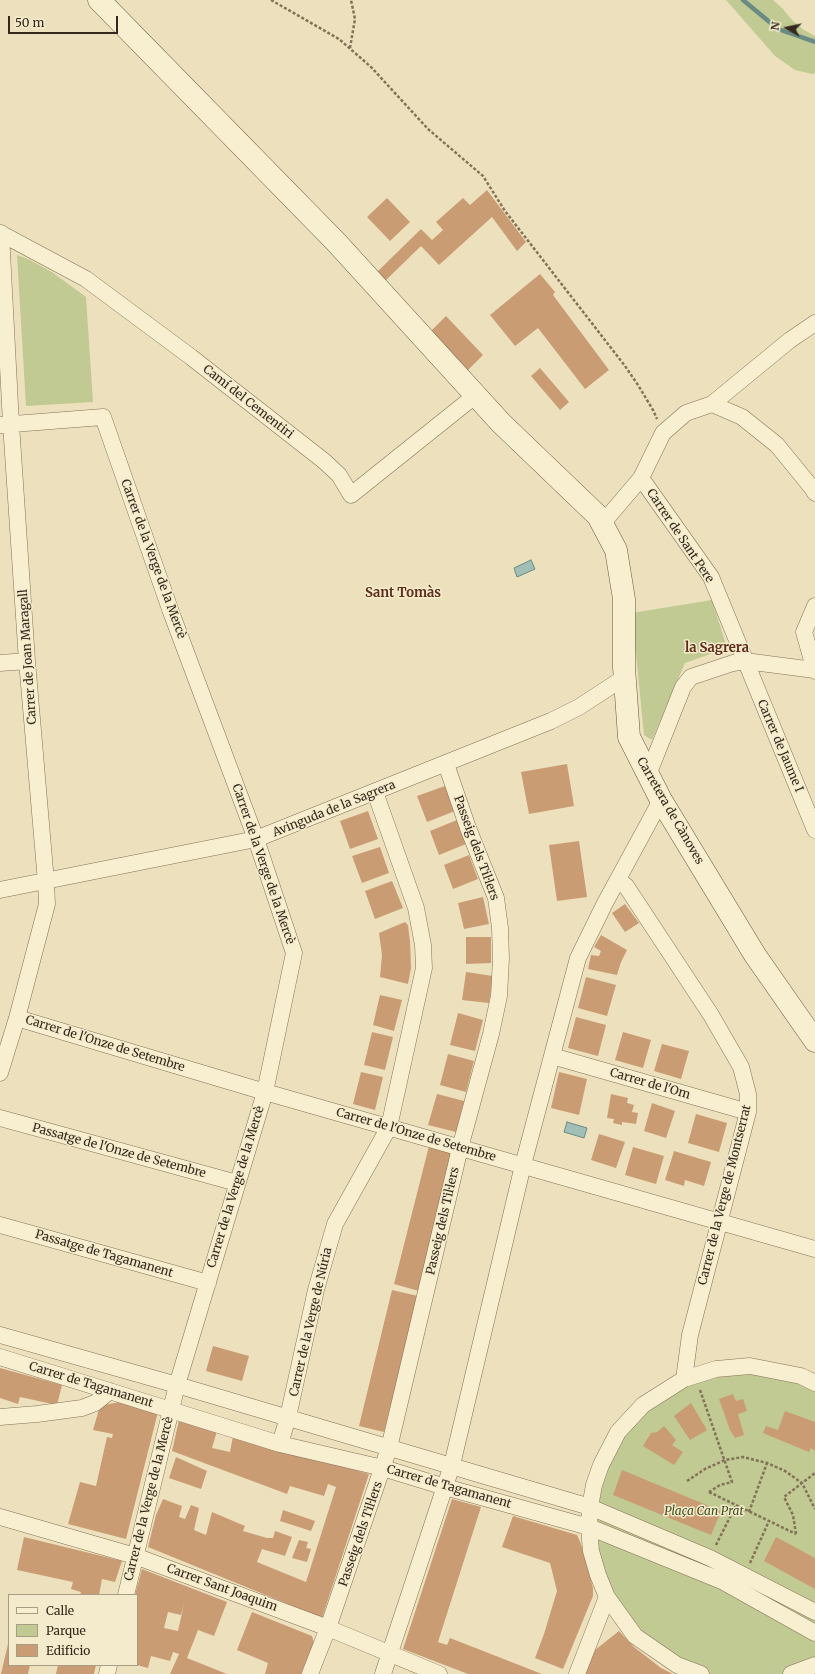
<!DOCTYPE html>
<meta charset="utf-8">
<style>
body{margin:0}
#map{position:relative;width:815px;height:1674px;overflow:hidden;background:#ede1bd;font-family:Merriweather,serif}
canvas{display:block}
.legend{position:absolute;left:8px;top:1594px;width:130px;height:72px;box-sizing:border-box;background:#f4ebcc;border:1px solid #a79d85;margin:0;padding:5px 7px;list-style:none;font-size:12px;color:#33281b}
.legend li{display:flex;align-items:center;gap:8px;height:20px}
.legend b{width:20px;border:1px solid #a79d85}
.north{position:absolute;left:767px;top:8px;width:40px;height:40px;-webkit-text-stroke:3px #f4ebcc;paint-order:stroke;rotate:279deg;font-size:11px;font-weight:700;line-height:16px;text-align:center;color:#33281b}
.north::after{content:'';display:block;margin:auto;width:14px;height:18px;background:#33281b;clip-path:polygon(50% 0,100% 100%,50% 72%,0 100%)}
.scale{position:absolute;left:8px;top:16px;width:110px;height:18px;box-sizing:border-box;border:2px solid #33281b;border-top:0;padding-left:5px;font-size:12px;line-height:14px;white-space:nowrap;color:#33281b;-webkit-text-stroke:3px #f4ebcc;paint-order:stroke}
</style>
<div id="map">
<canvas width="815" height="1674"></canvas>
<ul class="legend">
<li><b style="height:5px;background:#f8eed0"></b>Calle</li>
<li><b style="height:11px;background:#c0ca92"></b>Parque</li>
<li><b style="height:11px;background:#ca9c73"></b>Edificio</li>
</ul>
<div class="north">N</div>
<div class="scale">50 m</div>
</div>
<script>
const ctx = document.querySelector('canvas').getContext('2d');
ctx.lineJoin = 'round';
function paint(path, color) {
  ctx.fillStyle = color;
  ctx.fill(path, 'evenodd');
}
function poly(rows) {
  const path = new Path2D();
  for (const r of rows) {
    path.moveTo(r[0], r[1]);
    for (let i = 2; i < r.length; i += 2) path.lineTo(r[i], r[i + 1]);
  }
  return path;
}
function stroke(path, color, width, dash) {
  ctx.strokeStyle = color;
  ctx.lineWidth = width;
  ctx.lineCap = dash ? 'butt' : 'round';
  ctx.setLineDash(dash || []);
  ctx.stroke(path);
}
function label(font, color, halo, rows, align = 'center') {
  ctx.font = font + ' Merriweather,serif';
  ctx.lineWidth = 3;
  ctx.setLineDash([]);
  ctx.textBaseline = 'middle';
  ctx.strokeStyle = halo;
  ctx.fillStyle = color;
  for (const [text, x, y, turn = 0] of rows) {
    ctx.save();
    ctx.translate(x, y);
    ctx.rotate((+turn || 0) * Math.PI / 180);
    ctx.textAlign = isNaN(turn) ? turn : align;
    if (halo) ctx.strokeText(text, 0, 0);
    ctx.fillText(text, 0, 0);
    ctx.restore();
  }
}
paint(poly([
 [726,0,773,0,783,9,793,21,804,30,815,36,815,73,812,74,795,70,775,56],
 [17,255,28,259,52,272,86,297,93,402,26,406],
 [712,600,727,648,685,663,652,740,644,735,632,613],
 [716,1369,815,1383,815,1665,791,1674,701,1674,635,1636,607,1597,590,1507,601,1465,643,1405]
]), '#c0ca92');
const water = poly([
 [531,560,535,569,517,577,514,568,531,560],
 [567,1122,587,1128,584,1138,564,1132,567,1122]
]);
paint(water, '#a1beb7');
stroke(water, '#698b84', 1);
stroke(poly([
 [743,0,778,29,815,42]
]), '#698b84', 4.5);
paint(poly([
 [487,190,526,242,517,251,492,217,439,265,421,246,385,281,376,273,421,229,432,240,443,230,436,222,463,198,470,205],
 [387,198,410,222,390,241,367,217],
 [540,274,555,292,553,295,609,370,585,389,538,328,515,346,490,315],
 [446,316,483,355,468,370,431,331],
 [540,368,569,402,560,410,531,376],
 [567,764,574,806,529,814,521,772],
 [445,786,455,811,427,822,417,796],
 [368,811,378,839,350,849,340,821],
 [457,820,466,844,439,855,430,831],
 [579,841,587,897,557,901,549,845],
 [380,847,389,873,362,883,352,856],
 [469,855,478,879,453,889,444,865],
 [392,881,403,908,375,919,365,891],
 [483,897,489,924,464,929,458,903],
 [625,904,639,923,625,932,612,913],
 [405,922,408,925,410,942,411,968,408,984,380,977,382,955,379,933],
 [601,935,627,950,621,962,617,975,588,969,591,955,599,956,601,951,594,947],
 [466,937,491,937,491,963,466,964],
 [466,972,493,976,489,1003,462,1000],
 [586,977,616,985,607,1016,578,1008],
 [380,995,402,1000,394,1031,373,1025],
 [458,1013,483,1020,475,1051,450,1045],
 [576,1017,606,1025,598,1056,568,1048],
 [372,1032,393,1037,385,1070,364,1065],
 [623,1032,651,1040,643,1068,615,1060],
 [662,1044,689,1051,681,1079,654,1071],
 [448,1054,474,1061,466,1092,440,1085],
 [361,1072,383,1077,375,1110,353,1104],
 [559,1072,587,1079,579,1115,551,1108],
 [437,1094,464,1101,456,1132,428,1125],
 [611,1094,628,1098,627,1103,634,1105,632,1112,638,1113,636,1124,622,1122,622,1125,613,1123,614,1119,607,1118],
 [652,1103,675,1111,666,1138,644,1131],
 [696,1114,727,1123,719,1152,688,1143],
 [599,1134,625,1142,616,1168,591,1160],
 [429,1146,454,1152,419,1291,394,1284],
 [633,1147,664,1156,656,1184,625,1175],
 [674,1151,711,1162,704,1186,685,1180,684,1186,665,1180],
 [392,1290,418,1296,384,1432,359,1426],
 [213,1346,249,1356,242,1381,206,1371],
 [0,1368,62,1385,57,1405,20,1397,18,1404,0,1398],
 [733,1394,736,1401,743,1399,747,1411,738,1414,744,1435,735,1438,730,1430,719,1399],
 [119,1402,158,1412,126,1539,68,1524,80,1482,96,1486,107,1437,112,1438,113,1434,93,1430,100,1406],
 [691,1403,707,1430,690,1440,674,1416],
 [785,1411,815,1422,815,1451,811,1448,809,1452,763,1433,766,1426,778,1430],
 [179,1420,217,1431,212,1448,230,1452,233,1436,369,1474,322,1618,148,1547,156,1515,163,1499,182,1506,179,1517,185,1519,191,1505,199,1508,194,1530,206,1535,212,1512,245,1526,243,1531,267,1538,273,1538,275,1531,292,1537,285,1556,262,1549,257,1562,306,1582,336,1487,328,1484,324,1496,290,1486,287,1494,172,1451],
 [664,1426,676,1440,672,1445,683,1452,674,1465,643,1446,651,1433,657,1432],
 [176,1457,207,1471,201,1489,169,1478],
 [622,1470,721,1511,711,1535,613,1495],
 [452,1499,481,1507,438,1642,447,1645,450,1638,542,1674,468,1674,403,1649],
 [283,1510,315,1521,311,1531,280,1521],
 [513,1516,577,1535,581,1544,593,1588,593,1596,563,1669,535,1658,544,1634,557,1591,550,1563,502,1547],
 [24,1537,122,1561,115,1582,102,1579,99,1595,80,1595,81,1592,71,1589,73,1582,17,1570],
 [776,1537,815,1558,815,1589,764,1561],
 [299,1540,308,1542,306,1548,311,1549,307,1562,292,1558],
 [142,1569,227,1602,214,1636,198,1630,187,1658,227,1674,170,1674,179,1654,173,1652,170,1661,151,1656,148,1668,137,1665,137,1595,135,1595],
 [184,1604,178,1631,164,1628,168,1612,181,1615],
 [252,1612,312,1636,314,1643,301,1674,265,1674,268,1663,237,1650],
 [619,1631,634,1647,661,1668,673,1674,585,1674,595,1650],
 [8,1644,9,1665,30,1665,28,1674,1,1674],
 [58,1665,96,1665,94,1674,56,1674]
]), '#ca9c73');
const street = poly([
 [0,233,86,279,191,357,324,461,339,475,351,495,476,395],
 [712,404,742,417,777,445,812,488,815,493],
 [0,425,103,417,171,612,256,839,294,953,265,1092,177,1385,126,1595],
 [641,478,711,577,815,830],
 [602,524,641,478,663,433,686,413,712,404,790,340,815,323],
 [815,606,804,632,815,671],
 [0,663,27,661],
 [648,775,683,687,691,677,733,663,745,661,815,670],
 [619,880,626,886,711,1015,741,1067,748,1094,748,1112,690,1335,684,1379],
 [0,890,256,839,551,721,579,707,625,677],
 [17,1018,265,1092,815,1249],
 [552,1056,748,1112],
 [0,1073,17,1018,47,904,46,882,27,661,11,424,1,233],
 [0,1118,237,1183],
 [0,1225,208,1283],
 [0,1335,177,1385,590,1507,710,1558,815,1612],
 [0,1357,280,1444,383,1468,445,1487,589,1527,722,1581,815,1633],
 [0,1417,37,1414,82,1408,95,1403,110,1391],
 [280,1444,288,1417,316,1290,335,1224,389,1127,424,968,423,945,416,908,375,792],
 [0,1517,135,1556,328,1628,439,1674],
 [107,1674,109,1665],
 [310,1674,328,1628,389,1448,460,1148,491,1034,499,996,501,958,500,928,496,898,468,828,446,764],
 [383,1674,452,1465,523,1165,578,958,605,903,661,800],
 [577,1674,607,1597],
 [701,1674,677,1665,635,1636,607,1597,598,1575,591,1551,589,1527,590,1507,594,1485,601,1465,618,1432,643,1405,684,1379,716,1369,750,1366,801,1376,815,1383],
 [791,1674,815,1665]
]);
const secondary = poly([
 [99,0,336,242,501,423,598,516,616,550,624,599,624,667,629,737,661,800,755,955,815,1041]
]);
stroke(street, '#847157', 17);
stroke(secondary, '#65523a', 23);
stroke(poly([
 [271,0,339,39,371,67,428,129,483,176,505,211,625,366,638,385,653,410,657,419],
 [350,48,355,19,351,0],
 [700,1390,732,1482,720,1485,709,1492],
 [687,1481,705,1469,725,1460,743,1457,767,1463,785,1471,802,1483,815,1509],
 [709,1492,796,1534],
 [749,1512,767,1463],
 [796,1534,793,1515,784,1497,815,1473],
 [716,1545,736,1505],
 [750,1563,769,1521]
]), '#847157', 2.5, [3, 2]);
stroke(street, '#f8eed0', 16);
stroke(secondary, '#f8eed0', 22);
label('12px', '#33281b', '#f4ebcc', [
 ["Camí del Cementiri",248,402,38],
 ["Carrer de Sant Pere",680,536,56],
 ["Carrer de la Verge de la Mercè",153,559,70],
 ["Carrer de Joan Maragall",28,657,-94],
 ["Carrer de Jaume I",780,746,67],
 ["Avinguda de la Sagrera",334,809,-22],
 ["Carretera de Cànoves",670,811,60],
 ["Passeig dels Til·lers",476,848,70],
 ["Carrer de la Verge de la Mercè",263,864,71],
 ["Carrer de l'Onze de Setembre",105,1044,17],
 ["Carrer de l'Om",650,1084,16],
 ["Carrer de l'Onze de Setembre",416,1135,16],
 ["Passatge de l'Onze de Setembre",119,1151,15],
 ["Carrer de la Verge de la Mercè",236,1187,-73],
 ["Carrer de la Verge de Montserrat",725,1195,-76],
 ["Passeig dels Til·lers",443,1221,-77],
 ["Passatge de Tagamanent",104,1254,16],
 ["Carrer de la Verge de Núria",311,1322,-77],
 ["Carrer de Tagamanent",91,1385,17],
 ["Carrer de Tagamanent",449,1487,16],
 ["Carrer de la Verge de la Mercè",149,1499,-76],
 ["Passeig dels Til·lers",361,1534,-71],
 ["Carrer Sant Joaquim",222,1588,20]
]);
label('italic 12px', '#414f22', '#f4ebcc', [
 ["Plaça Can Prat",704,1512]
]);
label('bold 13px', '#5f2d1b', '#f4ebcc', [
 ["Sant Tomàs",403,593],
 ["la Sagrera",717,648]
]);
</script>
